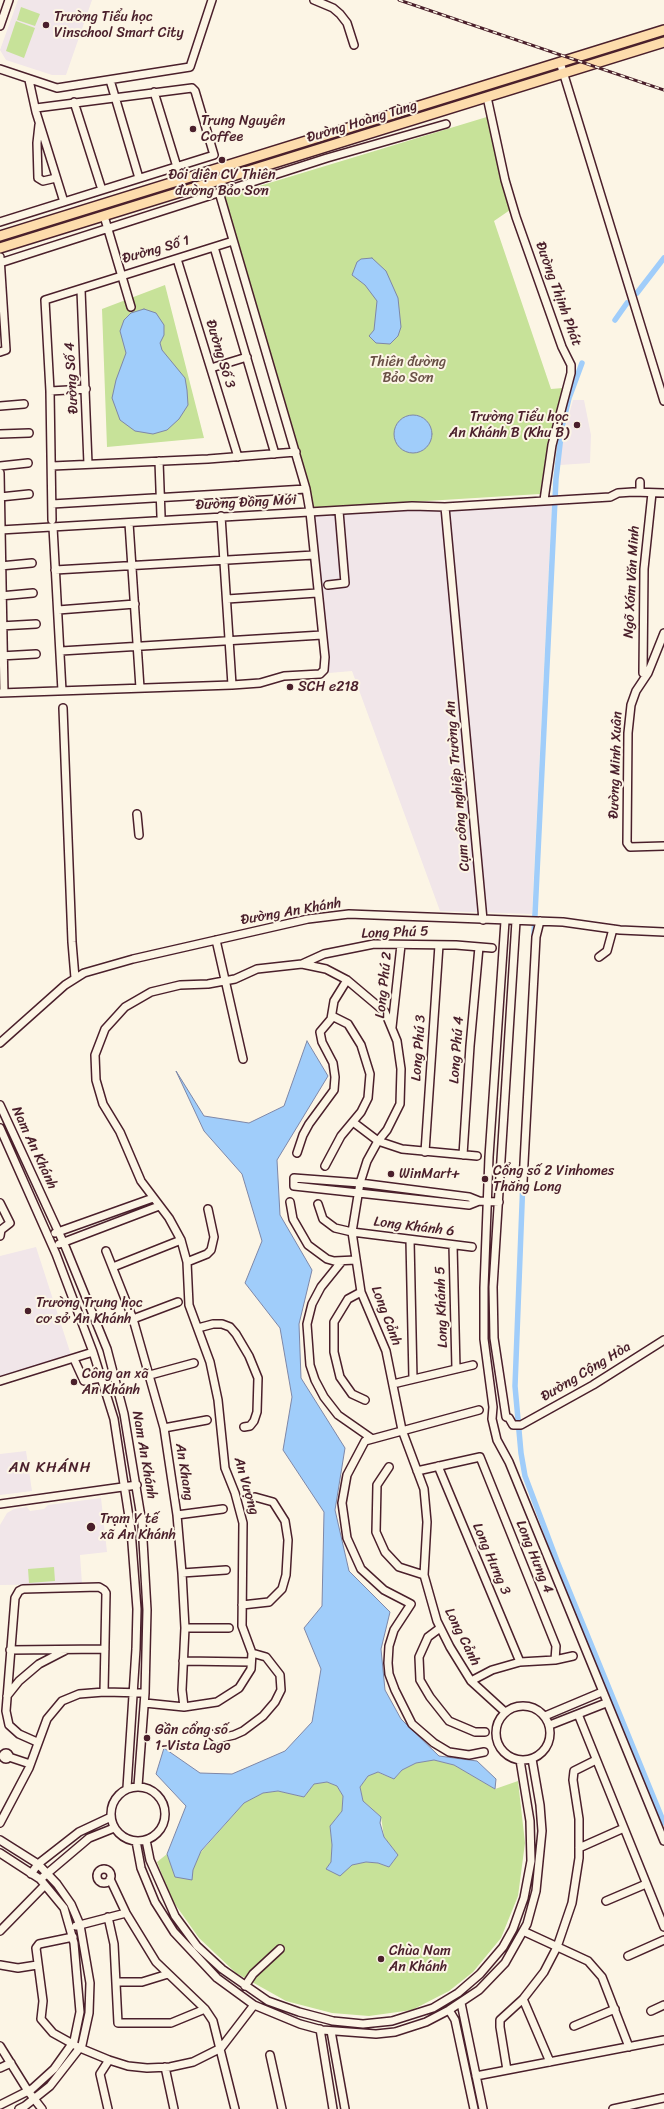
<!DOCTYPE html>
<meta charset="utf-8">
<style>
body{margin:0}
canvas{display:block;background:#fcf5e5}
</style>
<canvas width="664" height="2109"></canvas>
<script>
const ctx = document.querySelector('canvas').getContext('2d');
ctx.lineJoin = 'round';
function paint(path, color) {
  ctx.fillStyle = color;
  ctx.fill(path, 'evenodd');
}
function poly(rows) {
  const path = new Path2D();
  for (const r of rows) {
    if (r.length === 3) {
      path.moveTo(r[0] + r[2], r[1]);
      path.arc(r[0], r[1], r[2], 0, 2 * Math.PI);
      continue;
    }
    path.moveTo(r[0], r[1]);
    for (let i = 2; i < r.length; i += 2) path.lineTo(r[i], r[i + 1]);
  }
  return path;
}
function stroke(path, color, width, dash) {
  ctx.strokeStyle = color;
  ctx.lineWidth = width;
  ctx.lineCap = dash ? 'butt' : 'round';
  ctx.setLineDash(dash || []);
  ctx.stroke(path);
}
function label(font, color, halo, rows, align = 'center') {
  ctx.font = font + ' Sriracha,sans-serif';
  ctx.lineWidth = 4;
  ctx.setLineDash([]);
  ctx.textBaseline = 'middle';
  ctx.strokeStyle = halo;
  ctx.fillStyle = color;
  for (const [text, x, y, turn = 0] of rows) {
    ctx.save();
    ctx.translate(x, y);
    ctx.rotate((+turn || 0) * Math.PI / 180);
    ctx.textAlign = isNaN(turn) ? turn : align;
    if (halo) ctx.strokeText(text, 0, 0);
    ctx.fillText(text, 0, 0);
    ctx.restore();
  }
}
paint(poly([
 [18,0,92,0,66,75,52,75,6,60,0,50],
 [573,400,584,400,591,435,590,463,560,465,563,436],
 [552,503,532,914,440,911,352,671,329,673,315,516],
 [36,1247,72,1358,0,1380,0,1256],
 [26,1451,32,1491,0,1495,0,1454],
 [101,1498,107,1552,80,1555,82,1584,0,1585,0,1525,7,1513,14,1509,27,1507,30,1511,44,1509,48,1505]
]), '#f1e6e9');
paint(poly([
 [21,7,40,14,35,26,17,20],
 [16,21,35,28,24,58,6,51],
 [490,116,510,210,494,221,551,389,563,388,548,442,540,494,313,508,223,197],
 [165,285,204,438,107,447,102,309],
 [54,1567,55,1581,29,1583,28,1569],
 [434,1760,454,1765,495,1789,518,1781,525,1843,518,1896,501,1938,473,1972,449,1991,412,2010,369,2016,332,2013,286,2001,236,1973,199,1938,172,1900,157,1862,167,1854,175,1876,193,1870,200,1853,244,1803,263,1793,278,1791,304,1797,314,1784,327,1782,337,1786,343,1796,342,1811,330,1826,332,1845,331,1862,326,1869,343,1872,352,1865,366,1862,378,1863,389,1867,398,1855,384,1837,381,1817,363,1801,360,1787,368,1776,377,1772,394,1779,402,1770,416,1763]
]), '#c7e299');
const water = poly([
 [372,258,386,271,398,298,401,327,398,336,390,344,376,343,369,336,374,330,377,301,365,285,352,275,357,262,361,259,372,258],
 [144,309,156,313,164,325,164,335,160,343,162,350,185,378,187,390,188,405,179,419,167,430,153,434,135,431,120,420,112,398,116,380,126,353,120,331,124,320,131,313,144,309],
 [413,434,19],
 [307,1041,328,1076,277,1160,280,1215,312,1270,299,1324,301,1378,345,1448,335,1510,349,1571,390,1612,381,1649,385,1690,401,1719,439,1756,477,1761,496,1779,495,1789,454,1765,434,1760,416,1763,402,1770,394,1779,378,1772,368,1776,360,1787,363,1801,381,1817,380,1823,384,1837,398,1855,389,1867,378,1863,366,1862,352,1865,340,1876,326,1869,331,1862,332,1845,330,1826,342,1811,343,1796,337,1786,327,1782,314,1784,304,1797,278,1791,263,1793,244,1803,201,1851,193,1870,192,1880,175,1877,167,1854,186,1806,156,1774,164,1748,200,1773,232,1774,285,1751,312,1722,321,1669,304,1628,322,1606,324,1512,283,1450,292,1397,280,1328,245,1283,262,1241,242,1174,204,1131,176,1071,204,1116,249,1123,284,1106,307,1041]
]);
paint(water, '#a0cdfa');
stroke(water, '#7e87a7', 1);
stroke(poly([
 [637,293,664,258],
 [615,320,627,303],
 [534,935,556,479,562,427,569,398,582,363],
 [523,1179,515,1386,521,1453,525,1476,557,1561,664,1823]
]), '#a0cdfa', 5.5);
const minor = poly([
 [314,0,333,8,340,14,347,23,354,45],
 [0,26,9,0],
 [560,62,664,401],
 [0,69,57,88,190,67,212,0],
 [29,80,36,112,64,202],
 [110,80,139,178],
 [154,92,181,180],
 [487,97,505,180,516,217,562,347,571,365,571,373,552,445,544,500],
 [74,102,102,190],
 [39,125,37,143,38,178,43,181,56,178],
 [104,216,131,307],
 [0,222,214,155,195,91,192,88,36,108],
 [214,247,275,454],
 [0,257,6,350,0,352],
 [177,259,238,457],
 [0,263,327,158,446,124],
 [81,290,88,464],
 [211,368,247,357],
 [50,391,86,389],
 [0,406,24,404],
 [0,434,29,433],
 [159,461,161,516],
 [0,466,28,463],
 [52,466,208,459,296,452],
 [0,473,4,693],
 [640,482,640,492],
 [0,497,29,494],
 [52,504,306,489],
 [445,507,483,920],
 [221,516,232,685],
 [52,520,50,391,45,300,233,241],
 [129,523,140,688],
 [53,527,62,691],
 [0,530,412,506,445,507,610,497,618,493,633,492,664,493],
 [0,566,32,563],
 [55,570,314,555],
 [328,585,345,583,339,511],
 [0,596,33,593],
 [227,599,317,593],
 [58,610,135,604],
 [0,626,36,624],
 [664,633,648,673,636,691,631,705,628,733,627,843,630,847,664,846],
 [61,651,322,635],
 [0,656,36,654],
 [643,673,644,569,652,493],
 [0,693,232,685,260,683,284,676,320,674,324,670,325,657,310,512,306,489,219,192],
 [63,708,72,942,75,978],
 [137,814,139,835],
 [505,921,489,1157,484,1288,484,1339,493,1407,492,1419,497,1440,509,1462,664,1841],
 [516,921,493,1287,494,1338,506,1417,509,1418,513,1425,521,1425,593,1385,664,1340],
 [216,940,243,1059],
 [599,957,607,951,613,929],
 [302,964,324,954,374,944,456,945,492,948],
 [392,1027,401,945],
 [0,1043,65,985,84,973,133,959,308,919,349,914,400,916,563,922,620,930,664,932],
 [0,1105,65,1246,107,1349,124,1414,142,1523,147,1610,145,1693,138,1786],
 [353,1122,378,1141,402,1149,477,1156],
 [0,1128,56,1254,93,1352,114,1419,131,1530,137,1609,136,1649,127,1788],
 [425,1152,439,945],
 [297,1153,303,1135,309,1124,334,1090,335,1077,333,1063,322,1042,320,1032,331,1019,334,1001,347,980],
 [463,1155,470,1046,479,947],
 [325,1166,341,1136,361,1112,368,1098,370,1074,361,1045,348,1024,332,1016],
 [523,1182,536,937,540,921],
 [479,1201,469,1205,294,1186,294,1178,360,1183,469,1197,479,1201,499,1202],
 [290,1202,293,1219,308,1245,327,1259,334,1261,356,1260],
 [0,1203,10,1223,1,1230,0,1236],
 [318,1204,323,1219,335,1228,352,1232,472,1247],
 [55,1233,153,1198],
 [410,1240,413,1379],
 [59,1244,159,1206],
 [453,1245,456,1369],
 [106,1251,133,1319,164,1428,177,1515,182,1573,185,1628,182,1690,184,1707],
 [342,1261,321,1287,312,1304,307,1324,310,1365,315,1380,324,1397,338,1415,371,1438],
 [187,1262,207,1254,211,1250,214,1237,208,1209],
 [113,1267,181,1240],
 [361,1292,348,1299,334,1322,334,1352,340,1377,352,1394,365,1400],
 [133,1319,178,1302],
 [198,1328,213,1324,222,1324,230,1327,236,1334,249,1356,258,1378,257,1412,254,1421,250,1426,244,1427],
 [74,1359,84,1381,101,1378],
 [150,1375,194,1363],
 [0,1381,93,1352],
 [393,1384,473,1365],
 [479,1410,365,1441,347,1475,342,1503,347,1538,361,1569,384,1590,411,1604,394,1630,389,1646,388,1663,389,1674,395,1690,412,1724,434,1743,449,1752,469,1755,484,1752],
 [164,1428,207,1420],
 [438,1466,520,1662],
 [389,1467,377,1485,376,1532,385,1552,399,1567,424,1575],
 [417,1471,480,1457,556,1646,555,1660],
 [0,1504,137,1485],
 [177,1515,223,1509],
 [182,1573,226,1570],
 [242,1605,269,1602,282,1589,286,1575,288,1540,285,1521,273,1502,255,1497],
 [185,1628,229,1628],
 [440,1628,428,1637,419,1657,420,1680,430,1697,449,1721,475,1732,485,1732],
 [10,1650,105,1649],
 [183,1661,251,1662],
 [471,1681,492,1670,520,1662,555,1660,573,1656],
 [7,1696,19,1681,39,1664,66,1650],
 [145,1703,184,1707,217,1702,239,1688,251,1669,252,1653,242,1626,243,1523,235,1493,225,1468,218,1400,210,1362,189,1305,187,1262,181,1240,169,1218,141,1181,120,1132,103,1104,96,1080,95,1055,105,1029,125,1007,151,992,180,985,208,984,235,979,257,969,302,964,326,969,347,980,385,1012,397,1041,401,1069,400,1104,387,1130,378,1141,367,1161,360,1183,352,1232,361,1292,386,1351,402,1430,424,1489,427,1522,424,1575,437,1621,450,1647,471,1681,505,1712],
 [523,1733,27],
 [578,1714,664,1927],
 [545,1716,602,1692],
 [550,1725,606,1703],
 [208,1732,217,1739,234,1735,243,1731,263,1716,275,1702,281,1690,280,1675,266,1657,252,1653],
 [37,1742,19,1734,9,1725,6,1711,15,1598,19,1591,23,1589,99,1587,104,1590,106,1593,104,1692],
 [6,1756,3],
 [9,1757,30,1764],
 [138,1814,27],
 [0,1823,29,1768,47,1719,62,1701,79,1694,104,1692,145,1693],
 [0,1840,38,1864,57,1884,71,1904,80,1925,90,1983,89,2013,82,2045,50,2086,25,2106,19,2109],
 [146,1840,150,1860,175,1916,197,1946,222,1969,268,2001,299,2012,333,2021,363,2024,392,2021,433,2008,458,1993,480,1974,503,1947,513,1929,524,1898,531,1861,530,1821,520,1760],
 [136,1841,141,1868,155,1902,174,1932,217,1978,254,2005,300,2024,322,2030,376,2034,395,2032,426,2022,449,2010,479,1990,505,1963,527,1924,536,1891,542,1831,540,1805,532,1759],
 [579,1848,624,1828],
 [0,1853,40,1879,64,1908,74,1943,80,2012,74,2041,54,2069,32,2089,0,2105],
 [104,1876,7],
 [31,1874,38,1864,79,1832,111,1817],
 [43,1877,89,1838,114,1828],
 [110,1879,126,1913,156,1962,205,2009,213,2021,235,2109],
 [606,1901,646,1884],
 [108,1917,114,1944,118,2023,171,2023,205,2009],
 [76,1926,126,1913],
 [0,1931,45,1885],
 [523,1931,588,1961,602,1977,629,2047],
 [73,1937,39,1944,36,1948,43,2001,41,2019,53,2033,80,2048,109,2060,128,2066,147,2068,170,2067,193,2062,221,2048,254,2005],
 [628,1956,664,1940],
 [0,1965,18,1968,37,1965],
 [117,1982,142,1982,168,1974],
 [245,1986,253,1974,280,1949],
 [523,1999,550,2062],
 [461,2003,483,2109],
 [449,2010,455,2020,474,2109],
 [651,2011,664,2005],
 [574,2026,615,2009],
 [320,2029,333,2109],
 [331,2031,345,2109],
 [0,2046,28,2091,42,2109],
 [270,2055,282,2109],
 [165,2067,174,2109],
 [0,2068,11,2063],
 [507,2070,500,2027,500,2020,523,1999,544,1972,557,1947,572,1903,579,1858,579,1819,573,1780,574,1771,596,1760],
 [476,2076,664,2040],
 [108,2109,100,2074,109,2060],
 [613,2109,664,2098]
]);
const major = poly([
 [0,236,664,30],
 [0,248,664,42]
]);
stroke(minor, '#4a1f2b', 10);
stroke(major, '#4a1f2b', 12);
stroke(minor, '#fcf5e5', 7);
stroke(major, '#fddcac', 9);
const rail = poly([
 [399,0,664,90]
]);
stroke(rail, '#4a1f2b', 3);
stroke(rail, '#fcf5e5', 1.5, [4.5]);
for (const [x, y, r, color] of [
 [46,25,4,"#4a1f2b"],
 [193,129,4,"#4a1f2b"],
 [222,160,4,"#4a1f2b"],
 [577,425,4,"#4a1f2b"],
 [290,687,4,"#4a1f2b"],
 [391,1174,4,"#4a1f2b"],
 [485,1179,4,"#4a1f2b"],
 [28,1311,4,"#4a1f2b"],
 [74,1382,4,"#4a1f2b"],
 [91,1527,5,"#4a1f2b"],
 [147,1738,4,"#4a1f2b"],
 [381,1959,4,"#4a1f2b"]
]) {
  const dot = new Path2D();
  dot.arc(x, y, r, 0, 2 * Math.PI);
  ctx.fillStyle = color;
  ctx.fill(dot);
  stroke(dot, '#fcf5e5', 1.5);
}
label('14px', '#4a1f2b', '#fcf5e5', [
 ["Trường Tiểu học",54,17],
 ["Vinschool Smart City",54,33],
 ["Trung Nguyên",201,121],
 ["Coffee",201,137],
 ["Đối diện CV Thiên",222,175,"center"],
 ["đường Bảo Sơn",222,191,"center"],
 ["Trường Tiểu học",569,417,"right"],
 ["An Khánh B (Khu B)",569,433,"right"],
 ["SCH e218",298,687],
 ["Cổng số 2 Vinhomes",493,1171],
 ["Thăng Long",493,1187],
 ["WinMart+",399,1174],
 ["Trường Trung học",36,1303],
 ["cơ sở An Khánh",36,1319],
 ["Công an xã",82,1374],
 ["An Khánh",82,1390],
 ["Trạm Y tế",100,1519],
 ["xã An Khánh",100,1535],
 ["Gần cổng số",155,1730],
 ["1-Vista Lago",155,1746],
 ["Chùa Nam",389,1951],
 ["An Khánh",389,1967]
], 'left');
label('14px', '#4a1f2b', '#fcf5e5', [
 ["Đường Hoàng Tùng",362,122,-17],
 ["Đường Số 1",156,250,-16],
 ["Đường Thịnh Phát",558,294,70],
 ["Đường Số 3",220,354,73],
 ["Đường Số 4",72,378,-93],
 ["Đường Đồng Mới",246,503,-3],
 ["Ngõ Xóm Văn Minh",632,582,-87],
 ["Đường Minh Xuân",616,765,-88],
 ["Cụm công nghiệp Trường An",458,786,-95],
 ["Đường An Khánh",291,912,-10],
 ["Long Phú 5",395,933,-2],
 ["Long Phú 2",384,985,-84],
 ["Long Phú 3",419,1048,-86],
 ["Long Phú 4",457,1050,-86],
 ["Nam An Khánh",34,1148,65],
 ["Long Khánh 6",414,1227,7],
 ["Long Khánh 5",442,1307,-92],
 ["Long Cảnh",386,1316,69],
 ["Đường Cộng Hòa",586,1372,-31],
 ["Nam An Khánh",144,1455,80],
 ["An Khang",184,1472,81],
 ["An Vượng",246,1486,74],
 ["Long Hưng 4",534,1557,68],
 ["Long Hưng 3",491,1559,67],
 ["Long Cảnh",462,1637,63]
]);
label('14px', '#695046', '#fcf5e5', [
 ["Thiên đường",408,362],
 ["Bảo Sơn",408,378]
]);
ctx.letterSpacing = '1px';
label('15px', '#4a1f2b', '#fcf5e5', [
 ["AN KHÁNH",50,1468]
]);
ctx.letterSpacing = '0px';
</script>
